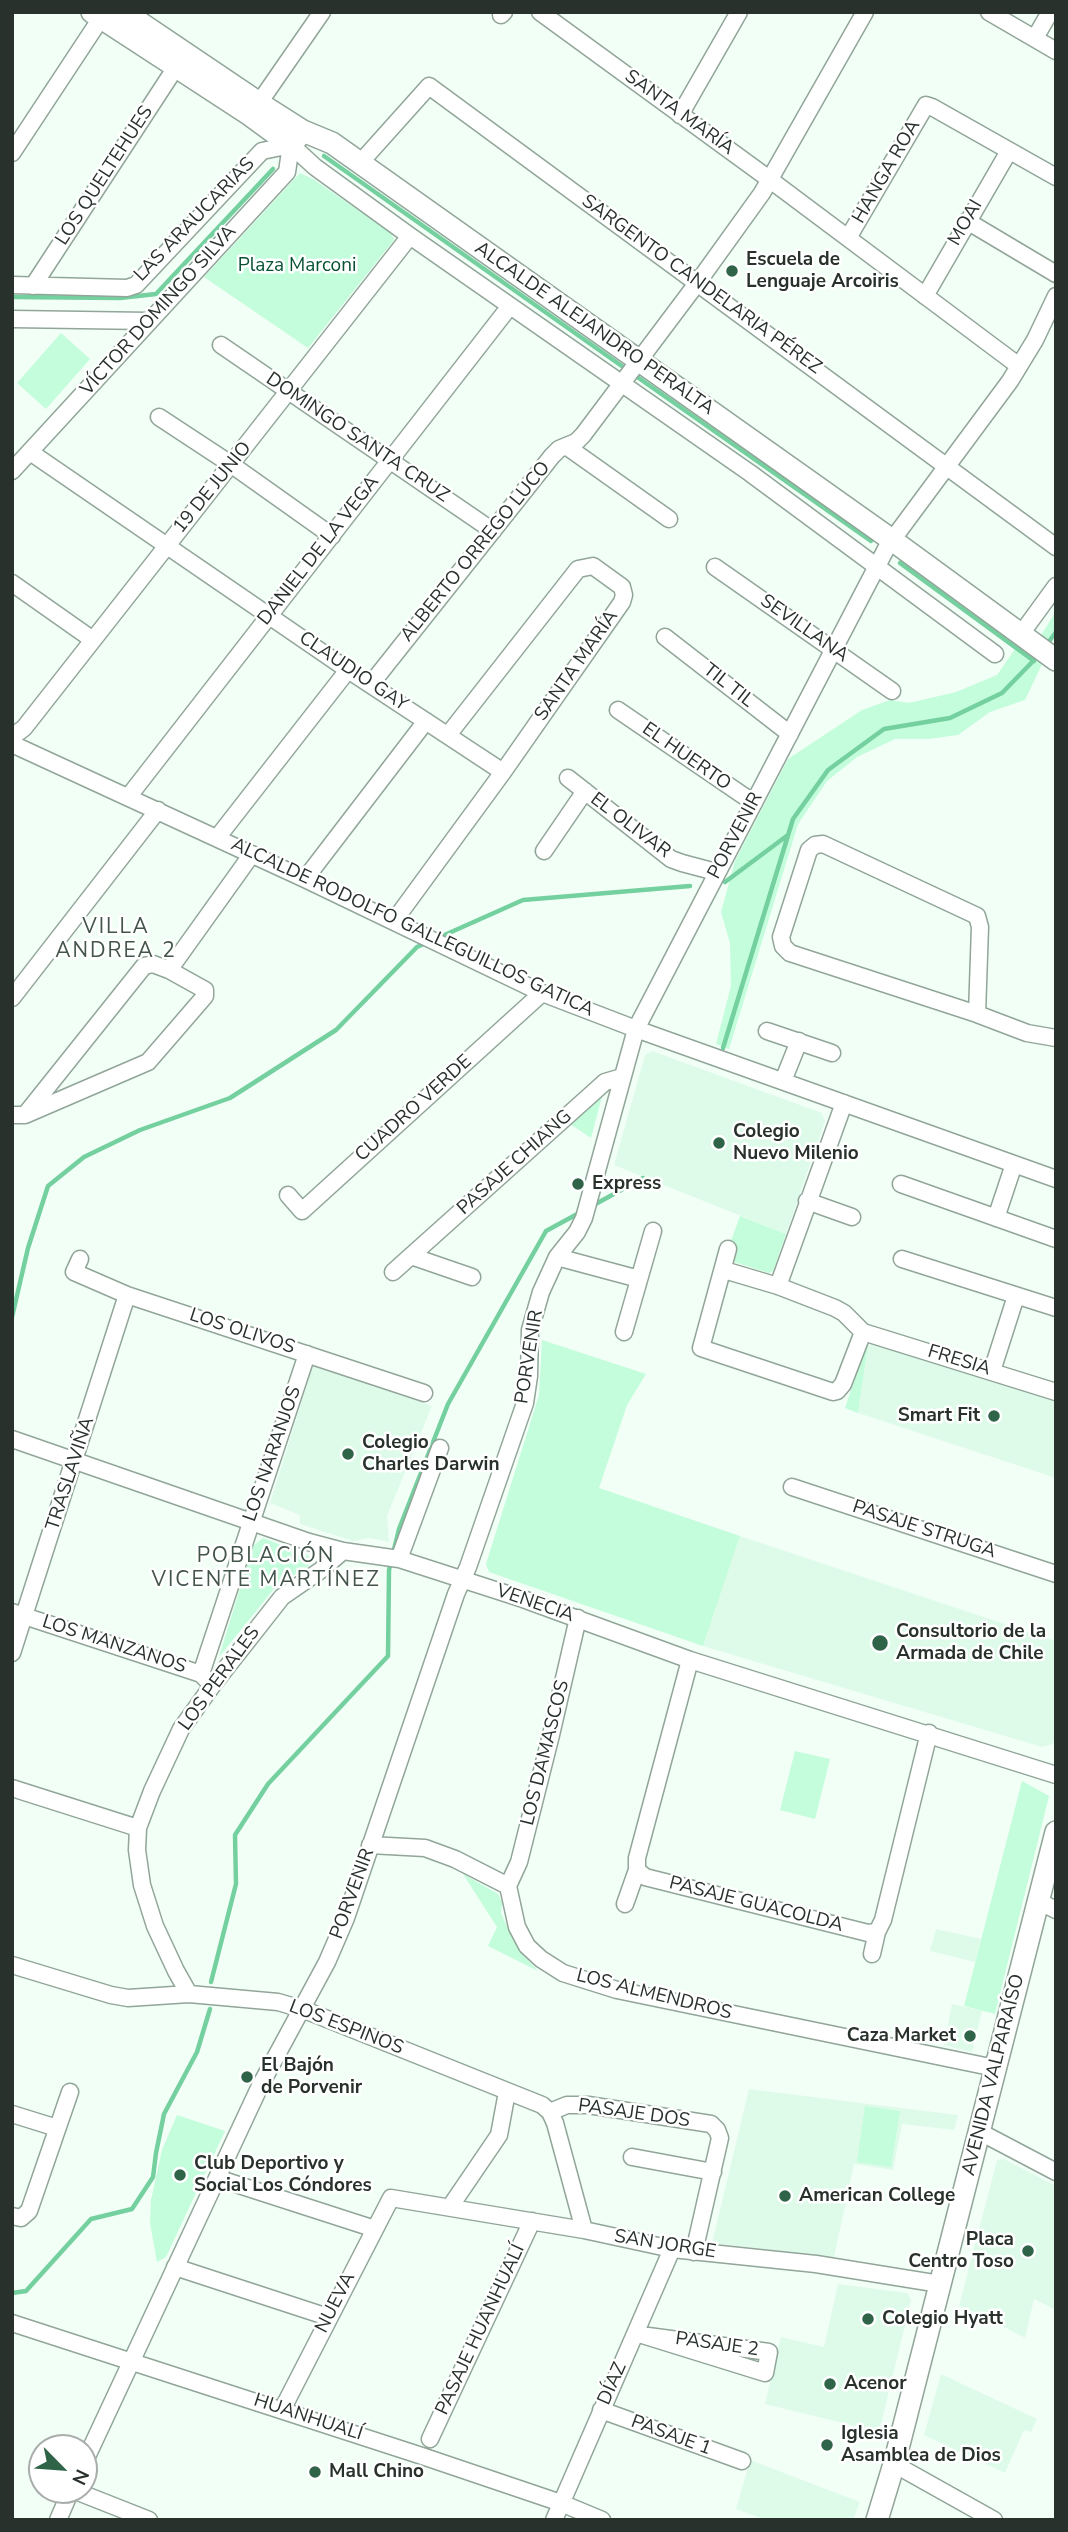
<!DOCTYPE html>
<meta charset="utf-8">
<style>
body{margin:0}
#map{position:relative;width:1068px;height:2532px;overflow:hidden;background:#f2fff7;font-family:"Nunito Sans",sans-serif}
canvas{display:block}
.frame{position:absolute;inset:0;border:14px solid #29312c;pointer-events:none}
.north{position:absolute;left:28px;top:2434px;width:70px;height:70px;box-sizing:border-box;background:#fff;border:2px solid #a9adab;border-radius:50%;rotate:115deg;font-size:19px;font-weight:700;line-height:28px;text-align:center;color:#29312c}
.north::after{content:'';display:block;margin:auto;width:24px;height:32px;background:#306449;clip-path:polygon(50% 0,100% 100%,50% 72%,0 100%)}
</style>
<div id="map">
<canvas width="1068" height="2532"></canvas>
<div class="frame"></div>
<div class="north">N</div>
</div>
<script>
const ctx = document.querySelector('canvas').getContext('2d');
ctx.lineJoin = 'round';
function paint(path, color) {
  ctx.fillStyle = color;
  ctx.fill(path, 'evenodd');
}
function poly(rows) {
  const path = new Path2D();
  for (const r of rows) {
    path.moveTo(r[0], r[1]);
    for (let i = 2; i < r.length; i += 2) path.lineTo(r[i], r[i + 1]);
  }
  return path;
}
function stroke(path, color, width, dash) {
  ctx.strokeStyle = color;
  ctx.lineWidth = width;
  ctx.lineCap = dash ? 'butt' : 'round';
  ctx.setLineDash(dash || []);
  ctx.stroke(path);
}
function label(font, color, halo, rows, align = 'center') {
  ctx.font = font + ' "Nunito Sans",sans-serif';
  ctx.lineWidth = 5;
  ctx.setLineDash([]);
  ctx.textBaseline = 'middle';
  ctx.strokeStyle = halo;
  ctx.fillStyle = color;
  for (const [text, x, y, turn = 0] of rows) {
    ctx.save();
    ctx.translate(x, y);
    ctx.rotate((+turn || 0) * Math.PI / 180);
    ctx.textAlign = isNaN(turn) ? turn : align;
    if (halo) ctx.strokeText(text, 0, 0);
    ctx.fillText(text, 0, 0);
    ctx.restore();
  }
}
paint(poly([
 [652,1051,822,1113,825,1121,786,1234,614,1165,645,1055],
 [879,1340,1056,1398,1056,1478,858,1413,868,1346],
 [313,1365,432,1406,387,1516,389,1542,370,1538,353,1541,300,1524,300,1515,270,1503],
 [740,1536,1056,1641,1056,1732,1053,1744,1042,1747,703,1646],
 [936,1929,981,1939,975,1962,930,1951],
 [952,2004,982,2011,972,2052,944,2045],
 [749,2089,958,2115,954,2130,902,2124,893,2170,854,2164,834,2257,712,2243],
 [1004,2159,1056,2186,1056,2310,1034,2299,1025,2338,982,2315,959,2306,997,2160],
 [838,2284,908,2293,911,2301,879,2432,765,2404,781,2337,824,2347],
 [941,2374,1037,2419,1031,2432,1024,2430,1005,2473,924,2435],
 [750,2460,860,2502,853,2520,766,2520,736,2509]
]), '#defbea');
paint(poly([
 [300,173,313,179,391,233,394,240,308,348,204,277],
 [61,333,90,359,46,409,17,383],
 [1056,611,1056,632,1039,660,1043,662,1025,700,990,712,958,735,928,739,895,739,857,757,827,781,798,824,729,1049,716,1044,731,986,730,943,721,912,735,861,788,759,862,710,890,700,909,703,956,692,997,675,1015,649,1029,655],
 [604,1089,591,1138,567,1122],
 [740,1216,786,1234,773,1271,769,1273,728,1260,729,1246],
 [542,1340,646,1374,627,1405,599,1488,740,1536,703,1646,489,1572,486,1564,539,1395],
 [868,1346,858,1413,845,1408,865,1348],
 [263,1538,309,1556,309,1566,277,1585,219,1657,253,1546],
 [795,1751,830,1759,815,1819,780,1810],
 [1022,1781,1049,1796,995,2014,964,2006],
 [463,1874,498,1894,502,1902,501,1913,513,1940,522,1954,538,1971,488,1946,497,1927],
 [865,2106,900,2111,891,2167,857,2162],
 [177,2115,225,2131,166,2257,157,2262,150,2223,151,2200,162,2150]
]), '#c3fddb');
stroke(poly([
 [324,156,626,369],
 [12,297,120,298,156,294,273,169],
 [633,374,871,541],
 [900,563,1034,661],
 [1045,647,1056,632],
 [725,882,788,835],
 [440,937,523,900,690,886],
 [723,1048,793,819,828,770,884,729,950,718,1002,693,1038,656],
 [592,1206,643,1178],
 [12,1317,28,1248,48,1186,84,1157,140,1130,230,1098,336,1030,417,947,428,942],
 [211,1982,236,1884,235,1835,268,1784,388,1656,389,1570,399,1529,448,1404,546,1231,581,1212],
 [12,2293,26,2291,91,2219,132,2209,153,2177,156,2153,164,2114,197,2052,210,2009]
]), '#74d09f', 4.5);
const minor = poly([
 [540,12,769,179,1019,366],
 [989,12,1056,51],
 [501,15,504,12],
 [1035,38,1050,12],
 [259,103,322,12],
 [680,115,739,12],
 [291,145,315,167,410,236,750,473,995,654],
 [12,153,105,12],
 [360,163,429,86,1056,547],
 [967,221,1056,274],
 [848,238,926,105,932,107,1056,177],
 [12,285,127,288,136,285,262,151,291,145],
 [33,286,176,67],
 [925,296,1009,151],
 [12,319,149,321],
 [221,345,493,531],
 [159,417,232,465,332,536],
 [566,446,669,519],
 [30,452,348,670,503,772],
 [12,471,287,172,291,145],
 [715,567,892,691],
 [12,583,93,640],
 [1021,634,1056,586],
 [665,637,790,734],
 [371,684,552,456,559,449,576,442,583,435,698,282,762,193,865,12],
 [618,710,754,803],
 [12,737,24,728,410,236],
 [12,744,305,879,542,993,636,1029,1056,1179],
 [568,778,671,859,682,863,716,872],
 [129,796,510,306],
 [217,838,348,670],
 [544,851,585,791],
 [305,879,426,721],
 [394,921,503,772,622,602,624,595,622,587,593,566,578,569,448,735],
 [169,970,252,854],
 [12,998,158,810],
 [977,1014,980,927,977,916,823,844,815,845,809,850,781,937,783,946,790,953,977,1014,1027,1033,1056,1038],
 [767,1031,832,1053],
 [783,1081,799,1041],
 [12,1115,25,1115,144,966,153,964,169,970,205,990,205,996,148,1062,25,1115],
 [901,1184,1056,1239],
 [288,1195,302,1211,542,993],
 [807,1201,852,1217],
 [996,1218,1014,1164],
 [728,1249,701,1348,833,1392,837,1391,843,1384,863,1332],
 [411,1256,472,1277],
 [557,1257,639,1279],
 [80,1259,74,1272,127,1295,424,1393],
 [902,1259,1056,1308],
 [724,1270,778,1286,835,1308,844,1313,863,1332],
 [393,1272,605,1082,622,1077],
 [778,1286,844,1103],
 [624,1332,653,1231],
 [863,1332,1056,1392],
 [992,1371,1016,1296],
 [12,1439,309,1542,343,1551,399,1559,523,1599,690,1660,1056,1775],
 [792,1487,1056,1574],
 [399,1559,440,1448],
 [12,1612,201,1674,207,1680],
 [12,1653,127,1295],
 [690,1660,637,1858,637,1870,645,1877,868,1933,877,1932,883,1920,929,1733],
 [201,1674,307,1354],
 [12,1788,138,1828],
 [370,1845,425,1848,455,1859,508,1886,517,1927,527,1946,541,1959,563,1973,617,1990,995,2068],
 [508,1886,519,1862,551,1735,578,1618],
 [1038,1901,1056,1910],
 [625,1904,637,1870],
 [872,1954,877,1932],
 [12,1965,111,1995,128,1998,189,1994,278,2002,302,2009,542,2105,550,2112,555,2123,584,2230],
 [189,1994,176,1971,155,1926,142,1885,137,1850,138,1828,152,1791,181,1729,212,1686,282,1597,321,1570,343,1551],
 [550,2112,567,2105,588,2105,711,2124,717,2130,720,2138,694,2252],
 [12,2114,57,2128],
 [980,2132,1056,2172],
 [632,2157,713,2172],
 [217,2178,375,2229],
 [450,2207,499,2135,507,2092],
 [12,2216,21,2218,29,2211,70,2092],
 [175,2267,328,2317],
 [12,2323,422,2456,561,2503,602,2520],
 [636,2333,765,2373,769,2352,648,2336],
 [282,2410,391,2198,584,2230,672,2249,816,2264,940,2284],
 [601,2410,742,2461],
 [430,2439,532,2221],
 [84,2463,260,2086,327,1962,346,1918,456,1594,468,1567,525,1403,529,1376,530,1330,541,1292,557,1257,577,1232,584,1218,636,1029,887,547,1010,381,1035,340,1056,296],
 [894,2464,994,2520],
 [73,2490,149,2520],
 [58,2520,71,2490],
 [554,2520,672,2249]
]);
const major = poly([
 [92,12,250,115,291,145,303,131],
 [124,12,259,103,303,131,332,143,892,540,1056,660],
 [877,2520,894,2464,1056,1832]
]);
stroke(minor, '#91a599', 19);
stroke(major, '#91a599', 24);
stroke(minor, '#fff', 16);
stroke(major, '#fff', 21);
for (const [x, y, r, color] of [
 [732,271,7,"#306449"],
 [719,1143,7,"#306449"],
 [578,1184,7,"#306449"],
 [994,1416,7,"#306449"],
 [348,1454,7,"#306449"],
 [880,1643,9,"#306449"],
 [970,2036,7,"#306449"],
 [247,2077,7,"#306449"],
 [180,2175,7,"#306449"],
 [785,2196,7,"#306449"],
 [1028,2251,7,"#306449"],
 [868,2319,7,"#306449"],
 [830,2384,7,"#306449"],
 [827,2445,7,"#306449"],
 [315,2472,7,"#306449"]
]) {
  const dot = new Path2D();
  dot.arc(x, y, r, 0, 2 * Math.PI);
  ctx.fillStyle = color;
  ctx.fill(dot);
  stroke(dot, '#fff', 2.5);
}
label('19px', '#29312c', '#fff', [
 ["SANTA MARÍA",679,113,36],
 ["HANGA ROA",887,172,-60],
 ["LOS QUELTEHUES",105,176,-57],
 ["LAS ARAUCARIAS",195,220,-46],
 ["MOAI",966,223,-60],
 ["SARGENTO CANDELARIA PÉREZ",701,285,36],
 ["VÍCTOR DOMINGO SILVA",159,311,-48],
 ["ALCALDE ALEJANDRO PERALTA",594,329,35],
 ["DOMINGO SANTA CRUZ",357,438,34],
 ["19 DE JUNIO",213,488,-51],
 ["DANIEL DE LA VEGA",319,551,-52],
 ["ALBERTO ORREGO LUCO",476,552,-51],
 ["SEVILLANA",804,629,35],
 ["SANTA MARÍA",577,666,-55],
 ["CLAUDIO GAY",353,672,34],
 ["TIL TIL",728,686,38],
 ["EL HUERTO",686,757,35],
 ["EL OLIVAR",630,826,37],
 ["PORVENIR",736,836,-62],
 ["ALCALDE RODOLFO GALLEGUILLOS GATICA",412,928,25],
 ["CUADRO VERDE",414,1109,-42],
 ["PASAJE CHIANG",515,1163,-42],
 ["LOS OLIVOS",242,1332,18],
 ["PORVENIR",530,1357,-81],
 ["FRESIA",959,1361,17],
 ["LOS NARANJOS",273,1454,-71],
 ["TRASLAVIÑA",71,1474,-72],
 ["PASAJE STRUGA",924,1530,18],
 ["VENECIA",535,1604,19],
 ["LOS MANZANOS",114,1645,18],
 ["LOS PERALES",220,1679,-54],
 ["LOS DAMASCOS",546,1753,-76],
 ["PORVENIR",353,1894,-70],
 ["PASAJE GUACOLDA",756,1905,14],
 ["LOS ALMENDROS",654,1995,14],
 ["LOS ESPINOS",346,2028,21],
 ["AVENIDA VALPARAÍSO",994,2075,-76],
 ["PASAJE DOS",634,2114,8],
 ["SAN JORGE",665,2245,9],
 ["NUEVA",336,2303,-63],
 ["PASAJE HUANHUALÍ",481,2330,-65],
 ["PASAJE 2",717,2345,8],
 ["DÍAZ",613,2384,-66],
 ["HUANHUALÍ",308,2418,18],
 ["PASAJE 1",671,2436,20]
]);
label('bold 19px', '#29312c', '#fff', [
 ["Escuela de",746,260],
 ["Lenguaje Arcoiris",746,282],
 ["Colegio",733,1132],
 ["Nuevo Milenio",733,1154],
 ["Express",592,1184],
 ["Smart Fit",980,1416,"right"],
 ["Colegio",362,1443],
 ["Charles Darwin",362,1465],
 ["Consultorio de la",896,1632],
 ["Armada de Chile",896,1654],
 ["Caza Market",956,2036,"right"],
 ["El Bajón",261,2066],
 ["de Porvenir",261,2088],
 ["Club Deportivo y",194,2164],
 ["Social Los Cóndores",194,2186],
 ["American College",799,2196],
 ["Placa",1014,2240,"right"],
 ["Centro Toso",1014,2262,"right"],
 ["Colegio Hyatt",882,2319],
 ["Acenor",844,2384],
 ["Iglesia",841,2434],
 ["Asamblea de Dios",841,2456],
 ["Mall Chino",329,2472]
], 'left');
label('19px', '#055133', '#fff', [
 ["Plaza Marconi",297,266]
]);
ctx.letterSpacing = '2px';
label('21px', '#43554b', '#fff', [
 ["VILLA",116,928],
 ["ANDREA 2",116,952],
 ["POBLACIÓN",266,1557],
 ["VICENTE MARTÍNEZ",266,1581]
]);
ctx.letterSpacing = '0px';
</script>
